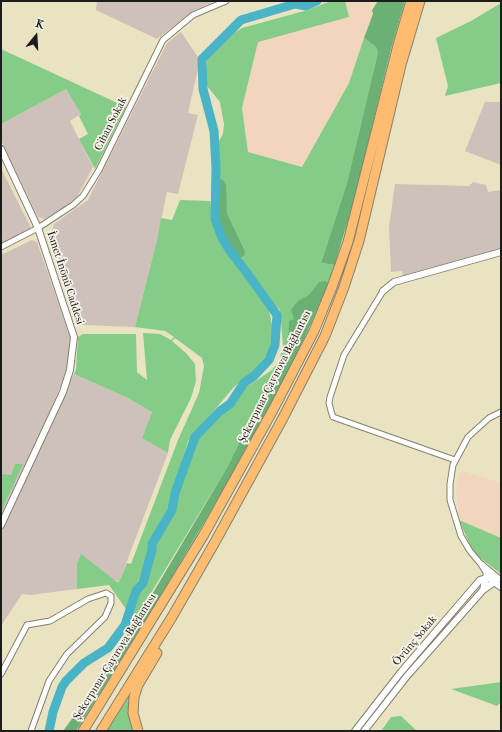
<!DOCTYPE html>
<meta charset="utf-8">
<style>
body{margin:0}
#map{position:relative;width:502px;height:732px;overflow:hidden;background:#eae3c2;font-family:"IM FELL French Canon",serif}
canvas{display:block}
.frame{position:absolute;inset:0;border:2px solid #1c1c1c;pointer-events:none}
.north{position:absolute;left:16px;top:16px;width:40px;height:40px;-webkit-text-stroke:3px #f7f3e8;paint-order:stroke;rotate:18deg;font-size:11px;font-weight:700;line-height:16px;text-align:center;color:#1c1c1c}
.north::after{content:'';display:block;margin:auto;width:14px;height:18px;background:#1c1c1c;clip-path:polygon(50% 0,100% 100%,50% 72%,0 100%)}
</style>
<div id="map">
<canvas width="502" height="732"></canvas>
<div class="frame"></div>
<div class="north">K</div>
</div>
<script>
const ctx = document.querySelector('canvas').getContext('2d');
ctx.lineJoin = 'round';
function paint(path, color) {
  ctx.fillStyle = color;
  ctx.fill(path, 'evenodd');
}
function poly(rows) {
  const path = new Path2D();
  for (const r of rows) {
    path.moveTo(r[0], r[1]);
    for (let i = 2; i < r.length; i += 2) path.lineTo(r[i], r[i + 1]);
  }
  return path;
}
function stroke(path, color, width, dash) {
  ctx.strokeStyle = color;
  ctx.lineWidth = width;
  ctx.lineCap = dash ? 'butt' : 'round';
  ctx.setLineDash(dash || []);
  ctx.stroke(path);
}
function label(font, color, halo, rows, align = 'center') {
  ctx.font = font + ' "IM FELL French Canon",serif';
  ctx.lineWidth = 3.5;
  ctx.setLineDash([]);
  ctx.textBaseline = 'middle';
  ctx.strokeStyle = halo;
  ctx.fillStyle = color;
  for (const [text, x, y, turn = 0] of rows) {
    ctx.save();
    ctx.translate(x, y);
    ctx.rotate((+turn || 0) * Math.PI / 180);
    ctx.textAlign = isNaN(turn) ? turn : align;
    if (halo) ctx.strokeText(text, 0, 0);
    ctx.fillText(text, 0, 0);
    ctx.restore();
  }
}
paint(poly([
 [345,1,369,1,373,14,349,83,302,167,248,152,242,108,258,42,349,17],
 [463,471,501,483,501,574,478,556,471,547,459,520,456,488,458,475]
]), '#f1d5bd');
paint(poly([
 [97,1,215,1,193,11,157,39,96,10],
 [181,32,200,60,188,113,198,115,178,194,167,192,157,240,135,327,82,325,76,321,51,234,54,224,88,200,167,43],
 [66,89,81,114,70,121,93,167,76,199,45,219,38,217,1,140,1,124],
 [485,102,501,102,501,165,465,151],
 [1,168,31,228,1,243],
 [473,182,486,185,488,192,501,190,501,249,403,276,402,271,391,272,389,227,395,184,469,186],
 [32,240,37,242,70,337,68,369,27,464,63,392,74,374,126,397,152,412,142,438,168,453,119,582,77,564,77,589,31,595,22,594,1,626,1,255]
]), '#cec1ba');
paint(poly([
 [331,1,345,1,349,17,258,42,242,108,248,152,302,167,349,83,364,38,376,47,378,52,347,183,321,263,335,265,314,318,281,386,266,383,257,406,228,466,137,616,131,613,136,596,145,582,155,544,173,511,180,485,196,439,245,388,272,370,279,361,283,346,280,310,268,299,238,257,242,257,244,249,227,213,223,180,219,178,219,141,223,134,224,124,220,102,207,86,207,60,234,33,242,28,308,10],
 [501,3,501,83,445,96,448,86,436,38,471,21],
 [1,49,126,107,95,169,79,139,88,134,79,116,81,114,66,89,1,124],
 [180,200,210,201,213,224,228,254,245,272,268,306,273,329,269,352,255,370,234,387,188,441,170,504,150,543,142,575,134,588,126,609,109,585,77,589,77,564,81,554,117,582,119,582,127,563,131,564,178,440,199,393,204,366,202,358,175,338,172,341,186,353,195,364,196,381,191,398,170,440,168,453,142,438,152,412,126,397,74,374,76,370,78,337,83,334,136,334,137,372,147,380,143,333,160,334,171,340,174,337,165,331,135,327,157,240,161,218,172,220],
 [15,464,23,464,1,512,1,474,11,475],
 [459,520,501,538,501,574,478,556,471,547],
 [501,682,501,702,497,706,451,689],
 [132,692,134,731,107,731],
 [401,716,417,731,381,731,391,717]
]), '#84cc88');
paint(poly([
 [378,1,405,1,391,49,353,204,337,257,335,265,321,263,347,183,378,52,376,47,364,38,373,14,372,10],
 [219,178,223,180,226,185,227,213,244,249,245,254,242,257,238,257,233,252,224,238,217,217],
 [325,281,329,283,301,345,260,425,205,521,141,628,76,731,63,731,90,694,141,613,228,466,257,406,266,383,274,383,288,352,289,321,294,319,291,310,298,301,309,295,319,282]
]), '#6bb074');
stroke(poly([
 [49,731,53,712,62,687,66,681,84,663,108,648,125,625,136,591,143,583,152,550,152,544,172,510,175,493,195,437,220,411,230,404,244,383,254,376,269,360,275,345,277,315,247,273,230,251,222,238,215,219,216,168,214,131,203,89,202,59,241,20,295,4,306,6,317,1]
]), '#49b4c6', 9);
const minor = poly([
 [1,247,38,228,73,205,83,196,99,170,163,40,193,15,226,1],
 [383,291,344,355,330,397,329,403,331,411,333,417,455,460],
 [497,577,480,563,470,551,461,536,450,500,450,484,453,465,468,437,489,418,501,412],
 [1,674,27,625,50,621,88,599,106,593,111,596,111,603,105,617,67,654,49,681,31,731]
]);
const tertiary = poly([
 [1,149,38,228,74,337,70,370,63,392,1,525],
 [383,291,394,282,501,252],
 [482,565,487,573,483,590],
 [491,580,501,587],
 [355,731,401,672,480,580,489,577,501,579],
 [364,731,407,676,483,590,493,583]
]);
const motorway = poly([
 [83,731,203,536,273,410,314,331,332,287,348,242,398,45,411,1],
 [101,731,172,617,215,542,283,418,325,336,344,287,359,241,401,65,420,1],
 [138,731,133,713,134,697,138,685,157,653]
]);
stroke(minor, '#83806f', 7);
stroke(tertiary, '#83806f', 8);
stroke(motorway, '#83806f', 11);
stroke(minor, '#fff', 5);
stroke(tertiary, '#fff', 6);
stroke(motorway, '#febc70', 9);
label('11px', '#1c1c1c', '#f7f3e8', [
 ["Cihan Sokak",111,124,-63],
 ["İsmet İnönü Caddesi",65,278,72],
 ["Şekerpınar-Çayırova Bağlantısı",275,377,-63],
 ["Övünç Sokak",415,641,-50],
 ["Şekerpınar-Çayırova Bağlantısı",115,657,-58]
]);
</script>
